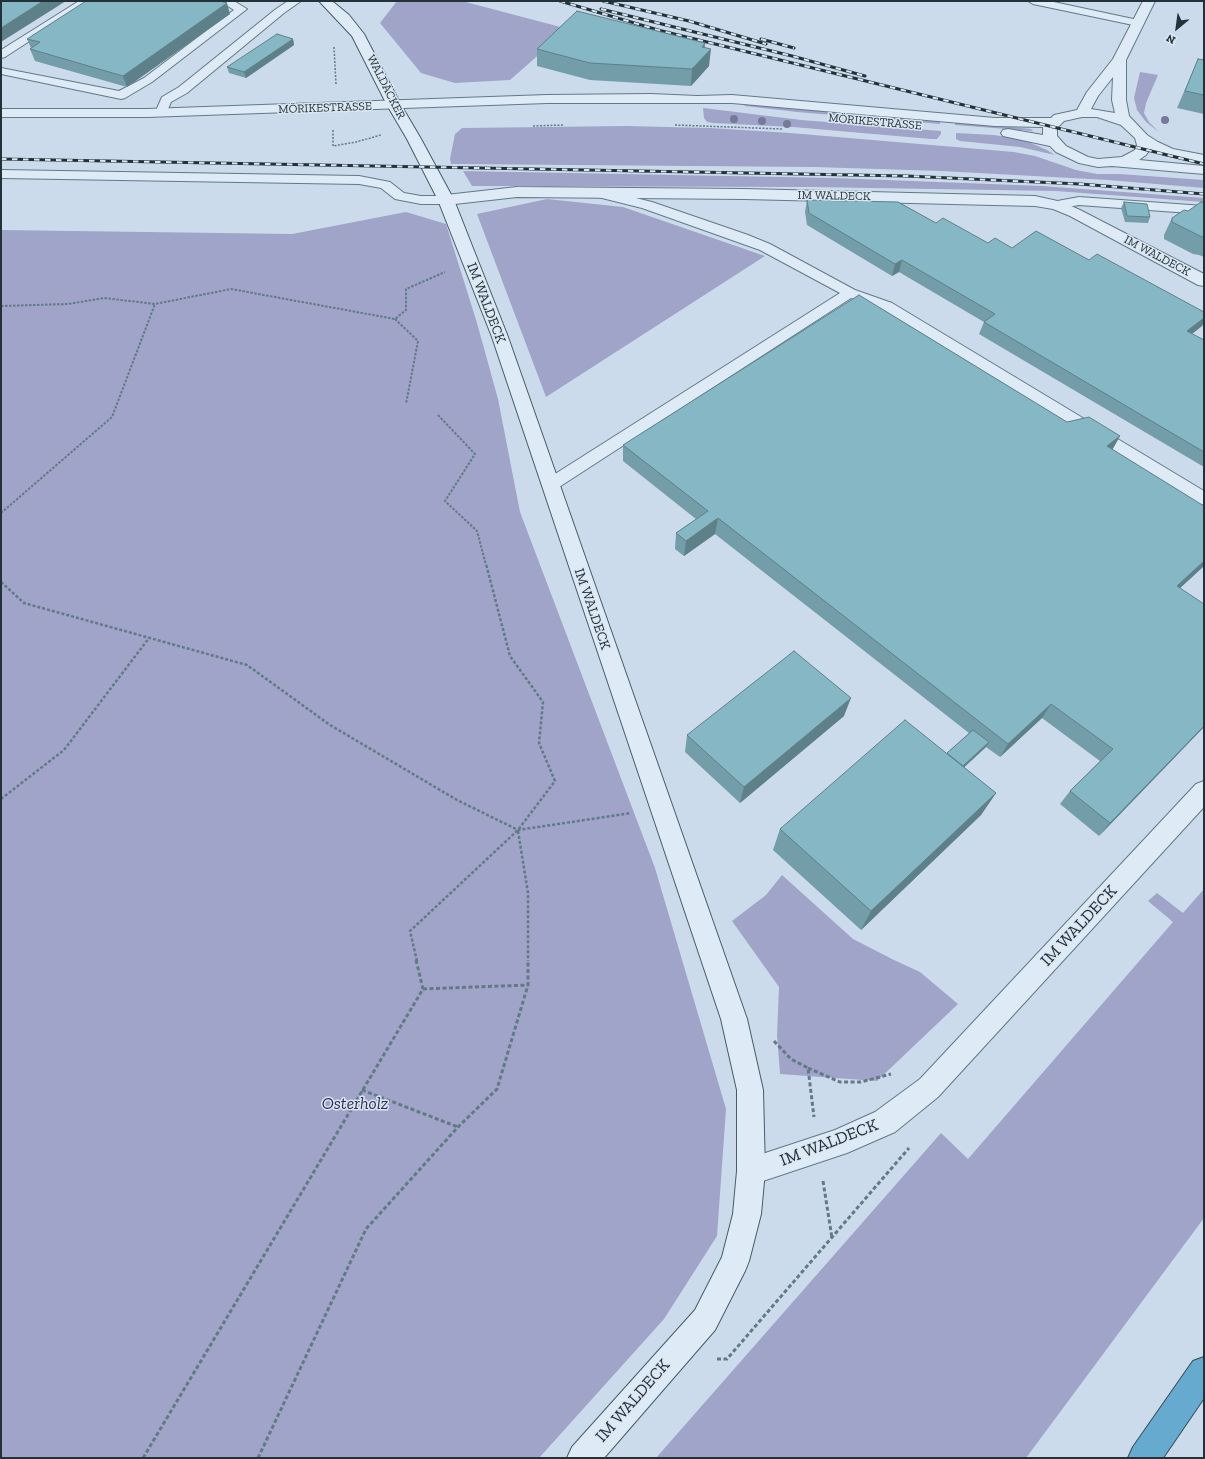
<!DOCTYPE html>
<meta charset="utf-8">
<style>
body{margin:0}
#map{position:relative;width:1205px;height:1459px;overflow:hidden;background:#ccdbeb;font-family:"Zilla Slab",serif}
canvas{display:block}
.frame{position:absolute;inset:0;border:2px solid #233238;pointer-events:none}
.north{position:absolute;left:1157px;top:8px;width:40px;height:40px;-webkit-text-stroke:3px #dbe6f3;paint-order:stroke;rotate:209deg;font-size:11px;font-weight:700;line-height:16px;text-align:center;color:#233238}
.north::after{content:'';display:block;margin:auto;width:14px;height:18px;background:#233238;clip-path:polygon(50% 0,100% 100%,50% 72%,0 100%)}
</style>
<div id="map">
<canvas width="1205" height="1459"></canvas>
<div class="frame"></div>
<div class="north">N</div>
</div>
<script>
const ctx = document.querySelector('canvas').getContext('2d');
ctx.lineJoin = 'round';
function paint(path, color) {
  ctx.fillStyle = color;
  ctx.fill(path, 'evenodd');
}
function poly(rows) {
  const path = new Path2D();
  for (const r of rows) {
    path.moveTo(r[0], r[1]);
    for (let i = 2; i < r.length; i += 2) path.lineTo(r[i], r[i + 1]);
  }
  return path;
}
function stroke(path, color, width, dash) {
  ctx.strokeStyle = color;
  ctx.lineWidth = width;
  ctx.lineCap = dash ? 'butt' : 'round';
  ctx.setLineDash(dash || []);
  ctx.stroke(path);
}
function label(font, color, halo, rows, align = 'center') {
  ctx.font = font + ' "Zilla Slab",serif';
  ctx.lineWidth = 3;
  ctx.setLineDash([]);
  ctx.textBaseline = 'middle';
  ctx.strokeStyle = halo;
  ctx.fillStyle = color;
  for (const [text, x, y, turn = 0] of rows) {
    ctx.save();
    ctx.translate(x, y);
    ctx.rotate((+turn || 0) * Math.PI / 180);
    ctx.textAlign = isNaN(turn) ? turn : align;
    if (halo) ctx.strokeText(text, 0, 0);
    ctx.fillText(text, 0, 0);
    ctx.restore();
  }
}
paint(poly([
 [397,1,462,1,568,29,510,80,455,83,421,73,380,23],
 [1140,72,1158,75,1146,103,1144,113,1149,122,1159,132,1146,122,1137,110,1134,98],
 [744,104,940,120,940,124,797,112,745,106],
 [703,108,801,120,941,131,941,134,937,139,931,139,793,127,713,123,707,122,704,118],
 [955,121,1031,129,1033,131,955,125],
 [626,126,710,128,790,133,1014,152,1035,156,1076,170,1097,174,1119,174,1204,180,1204,188,1108,180,941,171,814,167,451,164,450,159,455,134,462,128],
 [956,133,994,135,1024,140,1047,150,1055,155,1020,147,960,141,956,139],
 [463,171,834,178,1042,186,1204,198,1204,202,1056,191,812,187,472,186],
 [547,199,623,207,765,256,546,397,477,214],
 [406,212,446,224,477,323,498,399,520,512,655,868,726,1109,717,1236,664,1319,539,1458,1,1458,1,230,292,234],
 [782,875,853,939,894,960,920,972,958,1004,877,1081,780,1074,777,1035,779,987,732,921,766,895],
 [1204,889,1204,1218,1026,1458,656,1458,941,1133,968,1159,1173,922,1148,901,1157,893,1183,913]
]), '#a0a4c8');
const lane = poly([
 [79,1,91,1,5,57,1,58,1,50,79,1],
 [220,1,234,1,247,9,152,82,125,98,121,99,1,74,1,68,119,91,144,78,234,10,220,1],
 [288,1,301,1,284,13,187,93,171,102,165,116,157,116,155,113,162,97,179,87,276,9,288,1],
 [1028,1,1049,1,1138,20,1144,23,1138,26,1033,4,1028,1],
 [1,170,359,176,390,182,404,193,421,196,446,196,451,197,453,200,451,203,446,204,421,204,395,199,381,188,359,184,1,178,1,170],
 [595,188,652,202,748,235,770,244,855,290,892,303,1204,491,1204,505,1198,503,882,309,851,298,556,489,550,491,544,489,542,485,544,481,840,293,760,250,642,208,590,195,589,192,590,189,595,188],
 [1079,197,1204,206,1204,214,1079,205,1057,209,1052,208,1050,205,1052,202,1079,197]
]);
const street = poly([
 [1143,1,1155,1,1126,60,1126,100,1129,116,1147,135,1158,142,1173,149,1204,155,1204,163,1164,155,1150,149,1146,155,1139,160,1204,166,1204,174,1112,166,1098,167,1079,163,1056,152,1050,146,1003,136,1001,133,1003,130,1008,129,1043,135,1043,127,995,126,732,103,547,103,147,117,1,117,1,109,147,109,547,95,651,94,697,96,732,95,995,118,1051,118,1054,115,1077,110,1087,92,1113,59,1143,1],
 [1113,77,1112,100,1115,113,1091,109,1098,96,1113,77],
 [1082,117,1097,117,1121,125,1135,138,1137,145,1135,150,1122,157,1098,159,1088,157,1066,146,1057,136,1057,128,1064,121,1082,117],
 [517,187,744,189,1035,196,1062,202,1080,210,1204,274,1204,286,1198,285,1070,216,1053,209,1035,206,744,199,517,197,446,205,441,203,438,200,441,197,446,195,517,187],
 [1204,781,1204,807,938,1097,895,1132,847,1153,751,1185,741,1181,737,1171,741,1161,835,1130,875,1112,920,1079,1196,784,1204,781]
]);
const secondary = poly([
 [319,1,332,1,349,15,364,34,401,105,421,139,454,200,508,337,747,1019,763,1090,765,1171,761,1214,749,1261,745,1271,715,1330,604,1458,567,1458,572,1447,695,1310,722,1257,733,1214,737,1171,737,1090,721,1019,492,337,438,200,407,139,387,105,352,36,319,1]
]);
const highway = poly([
 [1204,1357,1204,1398,1163,1458,1128,1458,1133,1447,1193,1361,1204,1357]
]);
stroke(lane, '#617a86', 2);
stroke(street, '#617a86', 2);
stroke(secondary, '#445d68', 2);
stroke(highway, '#354c55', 2);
stroke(poly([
 [334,47,336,84],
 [675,125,782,129],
 [533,126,564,125],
 [333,130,333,146,356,142,381,135]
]), '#617a86', 1.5, [2, 1.5]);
stroke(poly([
 [1,306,68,304,104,298,155,304,231,289,395,319,406,310,406,289,445,272],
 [395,319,418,341,406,404],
 [438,415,475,454,445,501,477,531,486,565],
 [1,513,112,417,155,304]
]), '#617a86', 2, [2.5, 1.5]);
stroke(poly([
 [1,582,24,603,247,665,330,725,457,800,518,830,631,813],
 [1,799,64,750,149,638],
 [518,831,528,893,528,961],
 [417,961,410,931,518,830,555,781,539,743,543,702,510,656,486,564]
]), '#617a86', 2.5, [3, 2]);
stroke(poly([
 [423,989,528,985],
 [774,1041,791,1059,808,1068,814,1117],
 [808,1068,840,1082,861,1082,891,1074],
 [362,1090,458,1127],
 [823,1181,832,1238],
 [717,1359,727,1359,909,1148],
 [143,1458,423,989,416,960],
 [258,1458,366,1229,458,1127,497,1089,528,985,528,960]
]), '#617a86', 3, [4, 2.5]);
paint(lane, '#deeaf6');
paint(street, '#deeaf6');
paint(secondary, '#deeaf6');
paint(highway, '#67aacf');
const rail = poly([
 [560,1,658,30,1204,164],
 [603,1,689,21,766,44],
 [601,9,792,56,865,76],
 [761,39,794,48],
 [1,159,906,176,1080,184,1204,194]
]);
stroke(rail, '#233238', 3);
stroke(rail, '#dbe6f3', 2, [5.5]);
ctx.fillStyle = '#757b97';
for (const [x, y] of [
 [734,119],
 [1165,120],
 [762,121],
 [787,124]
]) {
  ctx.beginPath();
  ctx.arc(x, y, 4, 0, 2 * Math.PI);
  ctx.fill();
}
paint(poly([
 [230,14,127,87,35,61,30,49,31,48,27,39],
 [293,39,294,45,246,78,229,73,227,67],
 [705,47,709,66,691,86,590,80,537,66,537,49],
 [1198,59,1204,60,1204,114,1177,108],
 [807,200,936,223,988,243,1012,248,1089,260,1204,312,1204,322,1202,326,1192,334,1204,340,1204,467,979,334,984,322,899,272,892,276,807,225,805,212],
 [1124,202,1150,217,1148,223,1125,222,1121,208],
 [1204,202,1204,257,1199,255,1193,254,1164,239,1164,235,1172,218,1188,211],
 [1067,422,1120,436,1112,450,1204,566,1180,588,1204,727,1099,836,1060,804,1070,791,1100,761,1042,718,1000,757,986,747,964,767,996,793,981,815,861,930,773,850,780,829,947,753,969,733,715,534,684,556,675,549,676,533,696,519,623,461,623,445],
 [844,716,740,803,685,752,687,735]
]), '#739da9');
paint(poly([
 [43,1,66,1,1,42,1,28],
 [227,3,230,14,127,87,123,76],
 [293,39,294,45,246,78,244,72],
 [705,43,704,56,711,49,709,66,691,86,692,69,702,47],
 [902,260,899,272,892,276,895,264],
 [1204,318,1204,322,1202,326,1180,343,1187,331],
 [1120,436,1111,452,1107,446],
 [718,518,715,534,684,556,686,541],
 [1204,561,1204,566,1166,601,1177,586],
 [851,698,844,716,740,803,744,787],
 [1051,704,1042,718,1000,757,1008,744],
 [1204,726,1204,727,1099,836,1110,823],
 [989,742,986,747,945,785,948,780],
 [996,793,981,815,861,930,871,911]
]), '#5e8089');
const building = poly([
 [1,1,43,1,1,28,1,1],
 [86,1,220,1,227,3,123,76,30,49,40,42,27,39,86,1],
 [577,11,705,43,702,47,711,49,692,69,590,63,537,49,577,11],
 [277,34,293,39,244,72,227,67,277,34],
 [1198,59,1204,60,1204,95,1185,91,1198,59],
 [807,200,898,202,936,223,943,218,988,243,995,238,1012,248,1036,231,1089,260,1097,254,1204,312,1204,318,1187,331,1204,340,1204,452,984,322,995,314,902,260,895,264,809,213,807,200],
 [1124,202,1147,204,1150,217,1127,216,1124,202],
 [1201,202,1204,202,1204,237,1202,237,1172,222,1172,218,1184,210,1188,211,1201,202],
 [859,295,1067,422,1089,417,1120,436,1107,446,1204,506,1204,561,1177,586,1204,604,1204,726,1110,823,1070,791,1113,749,1051,704,1008,744,718,518,686,541,676,533,708,511,623,445,859,295],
 [794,651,851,698,744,787,687,735,794,651],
 [905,720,996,793,871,911,780,829,905,720],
 [973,730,989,742,963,766,947,753,973,730]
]);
paint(building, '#86b7c4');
stroke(building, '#5e8089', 1);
label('12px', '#233238', '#dbe6f3', [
 ["WALDÄCKER",386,87,63],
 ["MÖRIKESTRASSE",325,108,-2],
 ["MÖRIKESTRASSE",875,122,5],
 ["IM WALDECK",834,196,1],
 ["IM WALDECK",1157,256,28]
]);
label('14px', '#233238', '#dbe6f3', [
 ["IM WALDECK",486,303,69],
 ["IM WALDECK",592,609,71]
]);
label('17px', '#233238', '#dbe6f3', [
 ["IM WALDECK",1079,926,-47],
 ["IM WALDECK",829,1143,-21],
 ["IM WALDECK",633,1401,-49]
]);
label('italic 17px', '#2e2c53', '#dbe6f3', [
 ["Osterholz",355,1104]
]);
</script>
